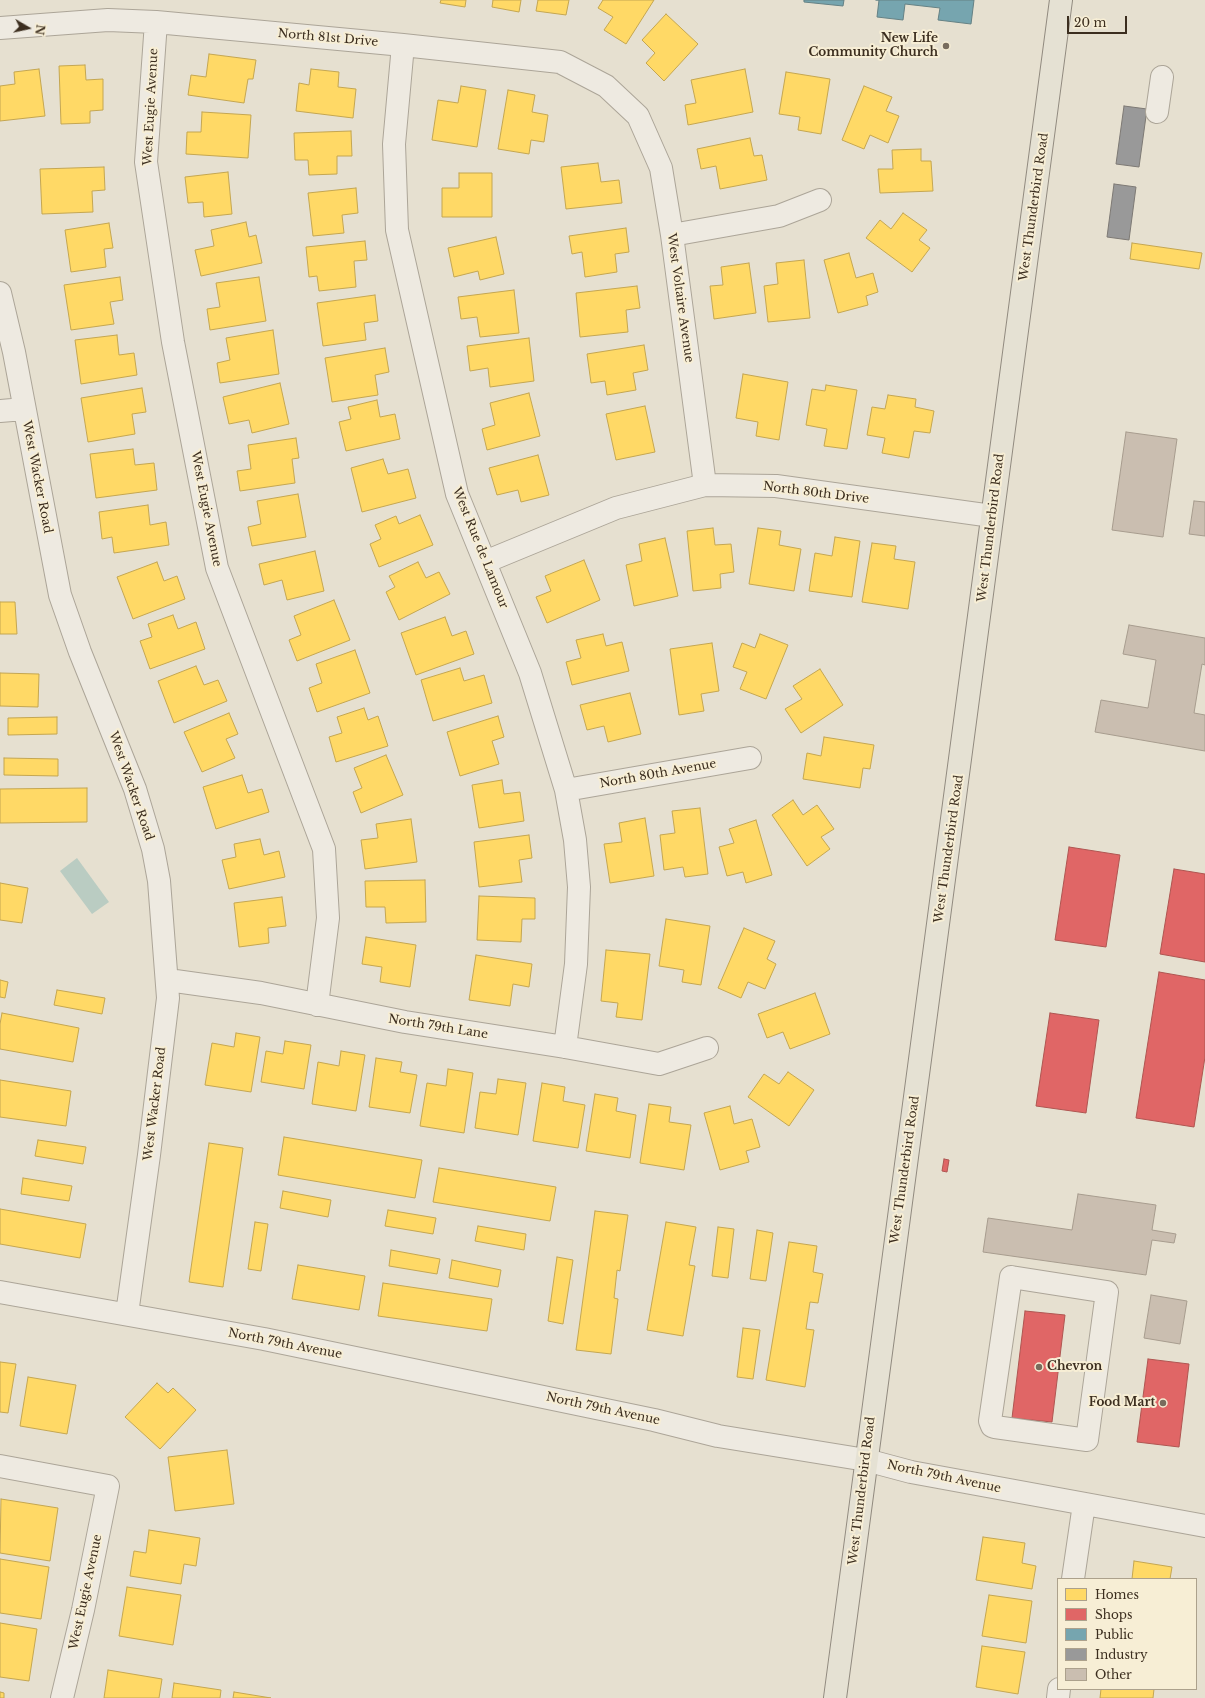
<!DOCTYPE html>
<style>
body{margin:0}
#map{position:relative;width:1205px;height:1698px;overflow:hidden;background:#e6e0d0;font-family:"Libre Baskerville",serif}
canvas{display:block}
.legend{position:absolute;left:1057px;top:1578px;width:140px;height:112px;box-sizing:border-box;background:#f7eed5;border:1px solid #aca18c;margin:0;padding:5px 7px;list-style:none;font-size:12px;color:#3c2e1f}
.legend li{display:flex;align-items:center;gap:8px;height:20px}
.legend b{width:20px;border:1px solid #aca18c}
.north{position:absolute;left:8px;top:8px;width:40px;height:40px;-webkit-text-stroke:3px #f7eed5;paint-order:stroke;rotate:99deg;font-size:11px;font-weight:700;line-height:16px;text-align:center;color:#3c2e1f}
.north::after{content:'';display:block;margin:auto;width:14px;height:18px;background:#3c2e1f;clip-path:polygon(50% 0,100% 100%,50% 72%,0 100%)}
.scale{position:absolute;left:1067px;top:16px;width:60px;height:18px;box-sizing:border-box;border:2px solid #3c2e1f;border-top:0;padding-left:5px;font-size:12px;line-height:14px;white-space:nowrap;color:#3c2e1f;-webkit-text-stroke:3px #f7eed5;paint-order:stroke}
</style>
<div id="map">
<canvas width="1205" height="1698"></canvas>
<ul class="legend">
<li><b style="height:11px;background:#ffd966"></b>Homes</li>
<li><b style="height:11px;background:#e06666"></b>Shops</li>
<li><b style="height:11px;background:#76a5af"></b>Public</li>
<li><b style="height:11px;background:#999"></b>Industry</li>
<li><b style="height:11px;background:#cabeb0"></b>Other</li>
</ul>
<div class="north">N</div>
<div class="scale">20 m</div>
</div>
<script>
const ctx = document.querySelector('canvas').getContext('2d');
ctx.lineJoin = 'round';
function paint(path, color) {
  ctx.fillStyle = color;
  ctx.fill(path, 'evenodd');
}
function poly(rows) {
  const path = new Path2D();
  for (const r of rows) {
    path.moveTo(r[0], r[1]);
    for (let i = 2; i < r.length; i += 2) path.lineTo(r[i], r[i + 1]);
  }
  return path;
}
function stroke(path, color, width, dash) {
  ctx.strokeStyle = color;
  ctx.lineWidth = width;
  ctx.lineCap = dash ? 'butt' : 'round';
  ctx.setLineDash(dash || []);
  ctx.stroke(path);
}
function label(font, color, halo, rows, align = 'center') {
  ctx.font = font + ' "Libre Baskerville",serif';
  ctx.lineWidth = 4;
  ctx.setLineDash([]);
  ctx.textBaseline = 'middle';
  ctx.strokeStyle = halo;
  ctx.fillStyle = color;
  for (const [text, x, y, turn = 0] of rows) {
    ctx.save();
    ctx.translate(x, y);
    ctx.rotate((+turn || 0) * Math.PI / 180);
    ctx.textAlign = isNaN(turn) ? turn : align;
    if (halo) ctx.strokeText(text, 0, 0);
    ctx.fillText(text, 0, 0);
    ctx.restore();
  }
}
paint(poly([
 [77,858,109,902,92,914,60,871]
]), '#baccc2');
const homes = poly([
 [441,0,466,0,465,7,440,3,441,0],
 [493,0,521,0,519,12,492,7,493,0],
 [538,0,569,0,566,15,536,11,538,0],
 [603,0,654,0,626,44,604,30,613,17,598,8,603,0],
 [666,14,698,44,664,81,646,63,655,53,642,40,666,14],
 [209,54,256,60,253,79,248,79,244,103,188,95,191,75,206,77,209,54],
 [85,65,86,80,103,79,103,110,90,111,90,123,61,124,59,66,85,65],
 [39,69,45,116,0,121,0,86,15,84,14,72,39,69],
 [311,69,339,72,338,87,356,89,353,118,296,111,299,83,309,85,311,69],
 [745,69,753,112,688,125,685,105,696,103,691,80,745,69],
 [786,72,830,79,821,134,798,130,800,117,779,114,786,72],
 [461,86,486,90,477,147,432,140,438,100,458,103,461,86],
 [864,86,892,97,886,111,899,116,888,143,870,135,864,149,842,140,864,86],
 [508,90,535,95,532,112,548,115,544,142,531,140,529,154,498,149,508,90],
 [202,112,251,115,248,158,186,154,187,132,201,132,202,112],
 [351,131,352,156,337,156,337,174,309,175,308,160,295,160,294,133,351,131],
 [750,138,754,156,762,155,767,180,720,189,716,166,701,169,697,149,750,138],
 [921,149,921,161,931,161,933,191,880,193,878,169,893,169,892,150,921,149],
 [598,163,601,182,619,180,622,203,566,209,561,167,598,163],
 [104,167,105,190,92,191,93,212,42,214,40,169,104,167],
 [228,172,232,214,204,217,203,202,188,203,185,177,228,172],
 [459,173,492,173,492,217,442,217,442,188,459,188,459,173],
 [356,188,358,213,342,215,344,233,313,236,308,193,356,188],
 [903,213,927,230,919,240,930,248,912,272,866,238,880,220,891,229,903,213],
 [246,222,249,237,256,235,262,263,201,276,195,250,214,246,211,230,246,222],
 [109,223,113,248,104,249,106,267,71,272,65,230,109,223],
 [626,228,629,252,615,254,617,272,585,277,582,252,572,254,569,236,626,228],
 [496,237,504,274,480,280,478,271,454,277,448,248,496,237],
 [365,241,367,260,354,261,356,287,319,291,317,276,309,277,306,247,365,241],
 [1132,243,1202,253,1199,269,1130,259,1132,243],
 [849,253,856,278,873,273,878,292,866,296,868,305,838,313,824,260,849,253],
 [804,260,810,318,768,322,764,286,778,284,776,263,804,260],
 [749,263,756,313,714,319,710,286,723,285,721,267,749,263],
 [120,277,123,300,110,302,114,324,71,330,64,285,120,277],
 [259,277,266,321,210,330,207,309,220,307,216,283,259,277],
 [637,286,640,308,626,310,628,332,580,337,576,293,637,286],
 [514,290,519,333,480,337,477,317,461,319,458,297,514,290],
 [375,295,378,321,364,323,366,340,323,346,317,303,375,295],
 [273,330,279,374,220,383,217,363,230,360,226,338,273,330],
 [117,335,119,355,134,353,137,375,81,384,75,340,117,335],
 [529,338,534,381,490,387,488,368,470,371,467,346,529,338],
 [644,345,648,370,633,373,636,390,607,395,605,381,591,383,587,354,644,345],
 [385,348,389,372,375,375,378,395,332,402,325,358,385,348],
 [743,374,788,382,779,440,756,436,758,422,736,418,743,374],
 [280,383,289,424,252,433,249,420,229,424,223,397,280,383],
 [826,385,857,390,847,449,824,446,827,429,806,425,812,389,825,391,826,385],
 [142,388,146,412,132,414,135,434,88,442,81,398,142,388],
 [529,393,540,436,487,450,482,429,495,425,490,403,529,393],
 [888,395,916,399,915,407,934,411,930,433,914,431,909,458,882,453,885,438,867,435,872,407,885,409,888,395],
 [377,400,380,417,395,414,400,439,346,451,339,422,351,419,348,407,377,400],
 [645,406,655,452,616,460,606,414,645,406],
 [296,438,299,458,292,459,295,483,240,491,237,471,251,469,248,445,296,438],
 [133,449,135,465,154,463,157,490,96,498,90,454,133,449],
 [538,455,549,495,521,502,518,490,497,495,489,468,538,455],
 [383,459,388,474,408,469,416,498,362,512,351,468,383,459],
 [298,494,306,537,252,546,248,527,261,524,257,501,298,494],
 [148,505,150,525,166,522,169,545,114,553,112,537,102,539,99,512,148,505],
 [420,515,433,545,379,567,370,544,381,539,375,525,396,516,399,524,420,515],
 [713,528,715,545,731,544,734,572,720,574,721,588,693,591,687,531,713,528],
 [758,528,781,531,779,545,801,549,794,591,749,584,758,528],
 [835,537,860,541,852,597,809,591,815,553,832,556,835,537],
 [665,538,678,596,634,606,626,565,642,561,639,544,665,538],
 [872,543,896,546,894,559,915,562,908,609,862,602,872,543],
 [315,551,324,591,287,600,282,580,264,585,259,564,315,551],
 [584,560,600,600,547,623,536,597,551,591,545,576,584,560],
 [157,562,164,581,177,576,185,599,133,619,117,577,157,562],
 [418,562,426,578,439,572,450,594,399,620,386,592,395,587,389,576,418,562],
 [334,600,350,640,297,661,289,640,301,635,294,616,334,600],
 [0,602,15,602,17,634,0,634,0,602],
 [173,615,178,629,196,622,205,649,150,669,140,641,152,637,148,624,173,615],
 [445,617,452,636,466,631,474,654,416,675,401,633,445,617],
 [603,634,606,646,622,642,629,671,572,685,566,662,581,658,576,640,603,634],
 [760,634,788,645,766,699,740,689,747,672,733,667,742,643,755,648,760,634],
 [712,643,719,691,701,694,704,711,679,715,670,649,712,643],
 [355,650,370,693,317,712,309,688,322,683,316,664,355,650],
 [196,666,204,685,218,680,227,701,174,723,158,681,196,666],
 [460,668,464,681,484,675,492,703,433,721,421,680,460,668],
 [820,669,843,705,801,733,785,709,802,699,793,686,820,669],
 [0,673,39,674,38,707,0,706,0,673],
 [630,693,641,734,608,742,604,726,587,730,580,705,630,693],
 [364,708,368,720,378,716,388,746,336,762,329,737,342,733,337,717,364,708],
 [229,713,238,734,226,739,235,758,202,772,184,732,229,713],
 [498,716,504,737,492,741,499,764,460,776,447,732,498,716],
 [57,717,57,734,8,735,8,718,57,717],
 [824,737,874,745,870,769,863,768,860,788,803,779,807,753,821,756,824,737],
 [386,755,403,795,361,813,353,792,362,788,354,768,386,755],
 [4,758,58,759,58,776,4,775,4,758],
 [242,775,248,793,262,789,269,812,216,829,203,787,242,775],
 [502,780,504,794,520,792,524,821,479,828,472,785,502,780],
 [87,788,87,822,0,823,0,789,87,788],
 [793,800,803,815,817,805,834,829,821,837,830,849,807,866,772,815,793,800],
 [700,808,708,874,685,877,683,867,664,870,660,835,675,833,672,811,700,808],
 [645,818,654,876,610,883,604,844,622,842,619,823,645,818],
 [411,819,417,862,365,869,361,840,378,838,376,824,411,819],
 [756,820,772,875,746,883,743,872,727,876,719,847,734,843,729,829,756,820],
 [529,835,532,858,519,860,522,882,479,887,474,842,529,835],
 [260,839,264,855,279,851,285,877,229,889,222,860,236,857,234,844,260,839],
 [425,880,426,922,386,923,385,907,366,907,365,881,425,880],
 [0,883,28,888,22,923,0,920,0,883],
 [479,896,535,898,535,919,522,919,521,942,477,940,479,896],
 [282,897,286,926,268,928,269,943,239,947,234,903,282,897],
 [666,919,710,926,701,985,682,982,684,970,659,966,666,919],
 [744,928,775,941,767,959,776,964,765,989,748,982,741,998,718,988,744,928],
 [366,937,416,945,410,987,380,982,382,967,362,964,366,937],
 [606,950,650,954,642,1020,616,1017,618,1003,601,1001,606,950],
 [476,955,532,964,529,987,513,984,510,1006,469,1000,476,955],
 [0,980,8,982,5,998,0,997,0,980],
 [57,990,105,998,102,1014,54,1005,57,990],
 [815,993,830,1034,790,1049,783,1032,767,1038,758,1014,815,993],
 [2,1013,79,1028,73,1062,0,1049,0,1024,2,1013],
 [236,1033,260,1037,251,1092,205,1085,212,1043,234,1047,236,1033],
 [285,1041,311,1045,304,1089,261,1082,266,1051,283,1054,285,1041],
 [341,1051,365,1055,356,1111,312,1104,318,1062,339,1066,341,1051],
 [376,1058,402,1062,400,1072,417,1075,410,1113,369,1107,376,1058],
 [448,1069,473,1073,464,1133,420,1126,427,1083,446,1086,448,1069],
 [788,1072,814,1090,789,1126,748,1097,764,1074,779,1084,788,1072],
 [498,1079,526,1083,518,1135,475,1128,480,1092,496,1094,498,1079],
 [0,1080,71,1091,66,1126,0,1117,0,1080],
 [542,1083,565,1087,563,1101,585,1105,578,1148,533,1141,542,1083],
 [595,1094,618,1098,616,1111,636,1115,630,1158,586,1151,595,1094],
 [649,1104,671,1107,669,1122,691,1125,684,1170,640,1163,649,1104],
 [730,1106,734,1124,752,1119,760,1147,746,1151,749,1162,720,1170,704,1113,730,1106],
 [284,1137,422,1160,415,1198,278,1175,284,1137],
 [38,1140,86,1147,83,1164,35,1156,38,1140],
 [209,1143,243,1148,223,1287,189,1282,209,1143],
 [439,1168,556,1187,550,1221,433,1202,439,1168],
 [23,1178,72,1186,69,1201,21,1194,23,1178],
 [283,1191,331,1200,328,1217,280,1208,283,1191],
 [0,1209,86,1224,80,1258,0,1244,0,1209],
 [388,1210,436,1218,433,1234,385,1226,388,1210],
 [595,1211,628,1215,620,1271,617,1270,614,1298,618,1299,611,1354,576,1350,595,1211],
 [255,1222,268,1224,261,1271,248,1269,255,1222],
 [666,1222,696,1227,689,1265,695,1266,683,1336,647,1330,666,1222],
 [478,1226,526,1234,524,1250,475,1241,478,1226],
 [718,1227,734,1229,728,1278,712,1276,718,1227],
 [757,1230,773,1233,766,1281,750,1279,757,1230],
 [789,1242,817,1246,813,1272,823,1274,818,1303,810,1302,806,1329,814,1330,805,1387,766,1380,789,1242],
 [391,1250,440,1259,437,1274,389,1266,391,1250],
 [557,1257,573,1260,563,1324,548,1321,557,1257],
 [452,1260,501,1270,498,1287,449,1278,452,1260],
 [298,1265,365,1276,359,1310,292,1299,298,1265],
 [383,1283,492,1299,487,1331,378,1316,383,1283],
 [743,1328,760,1330,753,1379,737,1377,743,1328],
 [0,1362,16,1364,8,1413,0,1412,0,1362],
 [28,1377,76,1385,67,1434,20,1426,28,1377],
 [157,1383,168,1393,173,1388,196,1410,160,1449,125,1417,157,1383],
 [227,1450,234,1504,175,1511,168,1457,227,1450],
 [1,1499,58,1508,50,1561,0,1553,1,1499],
 [149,1530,200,1538,196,1566,184,1564,181,1584,130,1576,134,1551,146,1553,149,1530],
 [983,1537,1025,1543,1022,1563,1036,1566,1032,1589,976,1580,983,1537],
 [0,1559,49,1567,41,1619,0,1613,0,1559],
 [1134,1561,1172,1567,1170,1579,1132,1579,1134,1561],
 [127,1587,181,1595,173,1645,119,1636,127,1587],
 [989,1595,1032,1601,1026,1643,982,1636,989,1595],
 [0,1623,37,1629,29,1681,0,1677,0,1623],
 [982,1646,1025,1652,1018,1694,976,1687,982,1646],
 [108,1670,162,1679,159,1698,104,1698,108,1670],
 [174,1683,221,1690,220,1698,172,1698,174,1683],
 [1101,1689,1154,1689,1153,1698,1100,1698,1101,1689],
 [0,1692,4,1693,4,1698,0,1698,0,1692],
 [234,1692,271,1698,233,1698,234,1692]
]);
paint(homes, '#ffd966');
stroke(homes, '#c4a651', 1);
const shops = poly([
 [1069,847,1120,855,1106,947,1055,940,1069,847],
 [1174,869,1205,874,1205,962,1160,954,1174,869],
 [1159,972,1205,980,1205,1057,1194,1127,1136,1118,1159,972],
 [1050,1013,1099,1020,1086,1113,1036,1106,1050,1013],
 [944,1159,949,1160,947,1172,942,1171,944,1159],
 [1025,1311,1065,1315,1052,1422,1012,1418,1025,1311],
 [1148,1359,1189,1364,1179,1447,1137,1442,1148,1359]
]);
paint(shops, '#e06666');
stroke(shops, '#af5551', 1);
const public = poly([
 [804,0,844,0,843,6,804,2,804,0],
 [876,0,974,0,971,24,938,20,940,8,905,4,903,20,877,17,879,0,876,0]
]);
paint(public, '#76a5af');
stroke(public, '#658184', 1);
const industry = poly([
 [1124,106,1147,109,1139,167,1116,164,1124,106],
 [1114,184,1136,187,1129,240,1107,237,1114,184]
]);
paint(industry, '#999');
stroke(industry, '#7d7974', 1);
const building = poly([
 [1126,432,1177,439,1163,537,1112,530,1126,432],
 [1194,501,1205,502,1205,536,1189,534,1194,501],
 [1129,625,1205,638,1205,665,1202,664,1194,713,1205,715,1205,751,1095,732,1101,700,1148,708,1156,660,1123,654,1129,625],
 [1078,1194,1156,1205,1152,1230,1176,1234,1174,1243,1152,1240,1146,1275,983,1252,988,1218,1072,1230,1078,1194],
 [1151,1295,1187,1301,1180,1344,1144,1338,1151,1295]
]);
paint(building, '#cabeb0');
stroke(building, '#a79c8e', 1);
const minor = poly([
 [156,22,146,162,173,342,217,568,324,849,328,918,317,1005],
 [0,28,108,20,156,22,403,45,560,62,606,86,638,116,661,168,672,235,705,485],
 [403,45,394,144,397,230,457,494,530,673,566,790,575,840,579,887,576,964,565,1047],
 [1157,112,1162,77],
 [672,235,779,216,820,200],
 [0,293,14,352,60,595,80,652,135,789,153,849,159,881,168,998,149,1155,127,1314],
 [0,411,24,409],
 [485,562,616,508,705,485,776,486,992,516],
 [566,790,750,758],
 [168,980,261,993,405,1022,565,1047,659,1064,707,1048],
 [1011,1277,1107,1292,1087,1440,995,1427,992,1426,990,1421,1011,1277],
 [0,1292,264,1339,654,1420,718,1436,866,1460,911,1472,1205,1526],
 [0,1466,108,1486,83,1610,62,1698],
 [1073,1579,1084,1504],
 [1058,1698,1059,1689]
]);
const major = poly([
 [835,1698,1061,0]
]);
stroke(minor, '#aca598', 24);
stroke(major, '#918a7f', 24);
stroke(minor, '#eeeae1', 22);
stroke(major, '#e5e1d3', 22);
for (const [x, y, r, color] of [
 [946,46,4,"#786c5d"],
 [1039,1367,4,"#786c5d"],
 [1163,1403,4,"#786c5d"]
]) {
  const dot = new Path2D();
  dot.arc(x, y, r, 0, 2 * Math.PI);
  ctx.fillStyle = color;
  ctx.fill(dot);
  stroke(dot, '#f7eed5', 1.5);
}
label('12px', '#3c2e1f', '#f7eed5', [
 ["North 81st Drive",328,38,5],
 ["West Eugie Avenue",151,107,-87],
 ["West Thunderbird Road",1034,207,-82],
 ["West Voltaire Avenue",680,298,82],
 ["West Wacker Road",37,477,79],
 ["North 80th Drive",816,493,7],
 ["West Eugie Avenue",206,509,79],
 ["West Thunderbird Road",991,528,-83],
 ["West Rue de Lamour",480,548,68],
 ["North 80th Avenue",658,774,-10],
 ["West Wacker Road",131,786,71],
 ["West Thunderbird Road",949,849,-82],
 ["North 79th Lane",438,1027,9],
 ["West Wacker Road",155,1104,-83],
 ["West Thunderbird Road",905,1170,-82],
 ["North 79th Avenue",285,1344,11],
 ["North 79th Avenue",603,1409,12],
 ["North 79th Avenue",944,1477,12],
 ["West Thunderbird Road",862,1491,-83],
 ["West Eugie Avenue",86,1592,-78]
]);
label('bold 12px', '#3c2e1f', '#f7eed5', [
 ["New Life",938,39],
 ["Community Church",938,53],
 ["Chevron",1047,1367,"left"],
 ["Food Mart",1155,1403]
], 'right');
</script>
